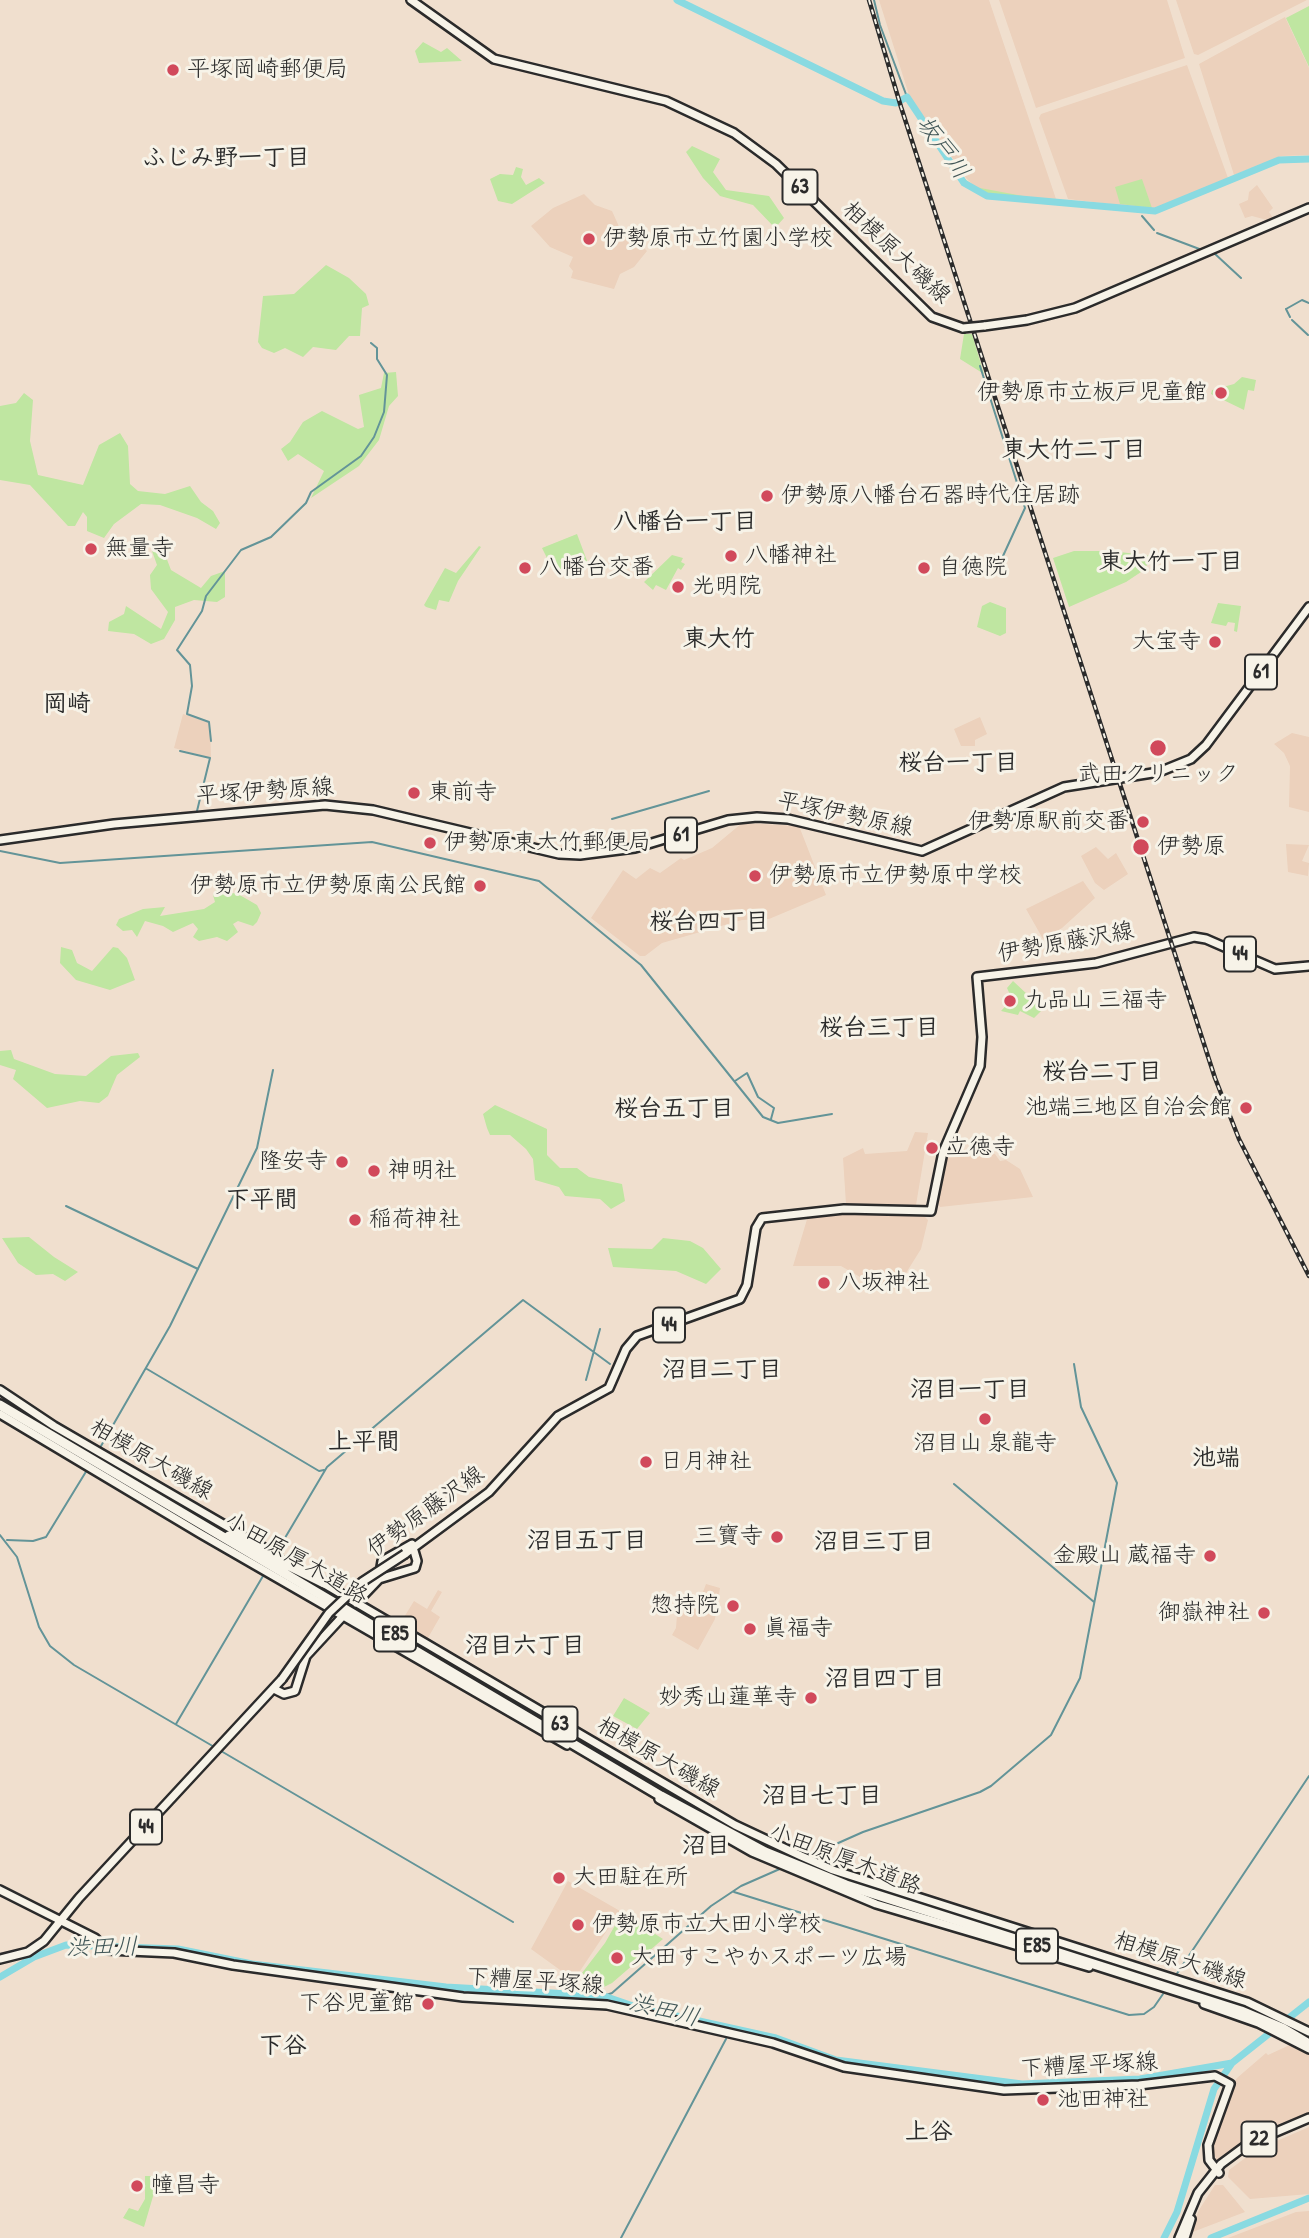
<!DOCTYPE html>
<meta charset="utf-8">
<style>
body{margin:0}
canvas{display:block;background:#f0dfce}
</style>
<canvas width="1309" height="2238"></canvas>
<script>
const ctx = document.querySelector('canvas').getContext('2d');
ctx.lineJoin = 'round';
function paint(path, color) {
  ctx.fillStyle = color;
  ctx.fill(path, 'evenodd');
}
function poly(rows) {
  const path = new Path2D();
  for (const r of rows) {
    path.moveTo(r[0], r[1]);
    for (let i = 2; i < r.length; i += 2) path.lineTo(r[i], r[i + 1]);
  }
  return path;
}
function stroke(path, color, width, dash) {
  ctx.strokeStyle = color;
  ctx.lineWidth = width;
  ctx.lineCap = dash ? 'butt' : 'round';
  ctx.setLineDash(dash || []);
  ctx.stroke(path);
}
function label(font, color, halo, rows, align = 'center') {
  ctx.font = font + ' "Patrick Hand","Klee One",sans-serif';
  ctx.lineWidth = 6;
  ctx.setLineDash([]);
  ctx.textBaseline = 'middle';
  ctx.strokeStyle = halo;
  ctx.fillStyle = color;
  for (const [text, x, y, turn = 0] of rows) {
    ctx.save();
    ctx.translate(x, y);
    ctx.rotate((+turn || 0) * Math.PI / 180);
    ctx.textAlign = isNaN(turn) ? turn : align;
    if (halo) ctx.strokeText(text, 0, 0);
    ctx.fillText(text, 0, 0);
    ctx.restore();
  }
}
paint(poly([
 [879,0,989,0,1056,199,1005,195,975,187,966,178,909,95],
 [999,0,1167,0,1185,58,1036,108],
 [1176,0,1307,0,1198,55,1194,54],
 [1285,17,1309,68,1309,155,1281,156,1234,175,1199,64],
 [1187,65,1228,178,1153,209,1068,199,1039,118,1041,114],
 [1257,185,1273,208,1269,212,1273,218,1267,220,1252,216,1245,218,1239,204,1248,200,1249,192],
 [584,194,595,205,612,211,621,231,628,232,647,251,634,267,620,274,614,289,571,278,573,271,569,266,573,257,550,247,531,226,553,208],
 [183,714,210,723,211,758,174,748],
 [980,717,987,734,975,740,975,746,961,746,954,729],
 [1292,733,1309,737,1309,812,1289,807,1290,766,1284,753,1274,744],
 [742,823,799,826,826,895,769,919,742,920,662,943,645,956,640,956,591,918,623,870,636,879,650,868,660,873,681,858,684,860,712,848],
 [1286,844,1309,845,1302,861,1309,863,1308,876,1288,872],
 [1096,847,1108,859,1116,853,1128,874,1104,890,1095,883,1081,856],
 [1083,881,1095,898,1062,928,1043,939,1026,909],
 [915,1132,928,1133,916,1205,846,1204,843,1158,863,1148,865,1154,907,1151],
 [978,1150,995,1154,1000,1161,1006,1160,1020,1169,1033,1197,940,1207,936,1200,946,1153],
 [878,1213,924,1216,928,1220,921,1249,896,1289,874,1285,841,1266,793,1266,808,1216],
 [706,1584,720,1588,715,1619,698,1650,672,1635,676,1628,678,1602,698,1605],
 [438,1590,442,1592,431,1611,440,1617,425,1643,398,1627,414,1601,427,1609],
 [568,1881,620,1911,574,1980,531,1949],
 [1294,2043,1309,2052,1309,2115,1253,2138,1217,2161,1211,2145,1229,2091,1237,2078,1266,2053,1268,2055],
 [1309,2127,1309,2194,1250,2199,1228,2177,1229,2170,1256,2150],
 [1215,2185,1223,2185,1245,2212,1190,2233,1199,2210],
 [1309,2211,1309,2238,1228,2238,1296,2212]
]), '#ecd1bc');
paint(poly([
 [1309,6,1309,67,1286,18],
 [423,42,441,52,447,48,462,61,419,63,415,51],
 [909,97,965,179,975,187,1055,202,980,193,965,184],
 [692,146,720,159,713,172,726,190,769,196,784,218,775,228,753,205,720,196,703,178,686,152],
 [516,167,523,169,521,177,526,185,539,178,545,183,512,204,498,201,490,179,500,174,513,175],
 [1142,179,1152,208,1120,204,1115,187],
 [326,265,349,278,366,294,369,305,362,308,360,336,349,336,336,350,313,347,303,357,285,348,274,353,262,348,258,342,263,296,294,294],
 [964,334,972,334,984,374,960,359],
 [396,372,398,396,389,406,379,440,359,466,311,498,324,471,298,454,288,461,281,449,290,442,303,422,322,411,358,429,364,427,359,395,381,388,384,373],
 [1242,377,1256,380,1254,391,1248,390,1244,410,1211,394,1212,390,1234,384],
 [24,393,33,400,30,441,38,475,83,485,99,445,120,433,128,446,130,484,138,491,165,494,190,486,201,502,213,511,220,523,216,529,197,518,160,505,141,504,114,524,104,538,87,531,87,517,83,512,75,526,68,526,30,485,0,480,0,406,16,403],
 [577,534,589,566,553,570,542,548],
 [479,546,481,547,458,581,449,602,439,600,436,610,426,607,424,605,445,568,456,573],
 [163,549,171,570,201,588,211,576,225,571,225,597,217,602,194,600,175,607,175,620,164,639,151,644,134,634,108,631,109,622,124,614,126,606,161,629,168,612,151,589,150,575,157,565,152,551],
 [1074,551,1112,551,1152,556,1144,570,1126,582,1069,607,1053,558],
 [672,555,683,558,681,562,685,564,681,570,678,568,666,590,656,585,653,590,644,582],
 [990,602,1006,608,1006,633,1000,636,977,627,982,606],
 [1218,603,1241,606,1237,632,1234,631,1235,623,1228,622,1226,626,1211,623],
 [216,890,238,894,257,905,261,913,257,922,253,926,238,921,233,924,238,932,227,941,217,937,199,941,193,937,198,929,193,923,173,932,163,926,145,921,137,937,132,930,123,931,116,925,119,919,143,909,165,907,160,916,204,909,215,902,213,895],
 [61,947,72,950,77,963,92,971,113,947,118,948,127,958,135,980,110,990,76,980,60,963],
 [1013,981,1043,1009,1034,1018,1020,1011,1018,1015,1001,1011,1012,999,1007,988],
 [11,1050,14,1059,55,1074,86,1076,111,1056,138,1053,140,1057,117,1075,108,1096,99,1103,80,1101,47,1108,13,1079,16,1070,0,1065,0,1051],
 [495,1105,547,1129,547,1155,560,1168,577,1168,589,1177,622,1184,625,1201,611,1209,600,1199,565,1196,559,1187,535,1180,533,1159,526,1149,510,1135,490,1135,487,1128,483,1114],
 [29,1237,54,1257,78,1272,65,1281,53,1274,36,1275,18,1263,2,1238],
 [663,1238,690,1241,703,1248,721,1269,706,1284,676,1271,613,1267,608,1248,652,1249],
 [624,1698,650,1713,637,1729,613,1716],
 [622,1913,663,1939,612,1983,602,1988,582,1973,605,1943],
 [145,2176,159,2176,144,2227,123,2218,129,2208,138,2211,145,2199]
]), '#bfe6a1');
stroke(poly([
 [874,0,880,25,907,97],
 [1142,216,1154,230],
 [1157,233,1202,250],
 [1214,253,1241,278],
 [1286,309,1302,300,1309,303],
 [1286,309,1290,317],
 [1292,320,1308,335],
 [980,366,1025,508,1003,556],
 [211,741,209,722,187,714,192,686,190,665,177,650,202,611,206,596,241,550,271,537,306,503,311,492,361,456,374,437,384,412,387,375,377,359,377,348,371,343],
 [180,751,210,758,197,811],
 [612,819,709,791],
 [0,851,60,863,372,842,539,881,641,965,763,1117,778,1123,832,1114],
 [735,1081,747,1073,758,1097,774,1108,771,1119],
 [66,1206,198,1269],
 [147,1369,319,1471,324,1470],
 [586,1380,600,1329],
 [101,1446,170,1326,257,1148,273,1070],
 [954,1484,1094,1602],
 [0,1535,17,1557,39,1627,50,1646,74,1665,216,1748],
 [7,1540,33,1541,46,1537,87,1470],
 [279,1548,327,1467,523,1300,610,1364],
 [176,1724,263,1576],
 [221,1751,513,1922],
 [809,1856,863,1832,980,1792,991,1786,1051,1735,1080,1678,1117,1483,1081,1407,1074,1364],
 [734,1892,1129,2015,1144,2014,1154,2007,1163,1994],
 [1176,1975,1309,1776],
 [604,1996,612,1993,711,1906,741,1886,782,1868],
 [621,2238,726,2039]
]), '#639498', 2);
stroke(poly([
 [677,0,883,101,896,103,907,97,964,183,987,196,1155,211,1279,160,1309,159],
 [0,1977,34,1957,66,1945,178,1949,252,1964,446,1987,604,1996,636,2007,776,2038,836,2060,1022,2084,1140,2079,1232,2063,1309,2002],
 [1164,2238,1177,2212,1214,2089,1232,2063],
 [1211,2238,1309,2198]
]), '#89dae1', 7);
const major = poly([
 [411,0,494,59,666,101,734,133,776,164,932,317,963,328],
 [984,326,1027,320,1075,308,1309,208],
 [0,840,114,824,325,805,373,810,559,854,580,855,635,848,728,820,757,817,788,819,922,851,1064,787,1159,772,1191,759,1206,745,1309,607],
 [0,1390,54,1426,278,1556],
 [0,1414,201,1534,567,1745],
 [405,1554,489,1492,558,1416,609,1388,626,1349,637,1336,740,1299,747,1285,756,1228,762,1218,844,1209,931,1211,943,1152,980,1066,982,1037,977,977,1096,963,1194,937,1206,939,1275,969,1309,966],
 [321,1582,735,1825,801,1856,833,1870,1247,2002,1309,2032],
 [356,1603,379,1579,415,1568,417,1561,412,1544,382,1561,379,1579],
 [274,1689,284,1694,295,1691,306,1656,343,1616],
 [659,1799,752,1852,876,1904,1089,1967],
 [0,1890,95,1938,107,1950,174,1953,233,1965,463,1997,607,2005,773,2043,844,2067,1004,2090,1139,2085,1215,2076,1230,2084,1208,2145,1209,2160,1219,2173],
 [0,1959,28,1952,44,1941,79,1898,282,1679],
 [1204,2004,1258,2023,1309,2049],
 [1179,2238,1198,2193,1221,2164,1248,2144,1309,2118],
 [1185,2238,1191,2219]
]);
const highway = poly([
 [0,1405,661,1796,765,1852,846,1885,1241,2011,1284,2029,1309,2044],
 [229,1536,324,1583]
]);
stroke(major, '#2b2b2b', 12);
stroke(highway, '#2b2b2b', 14);
stroke(major, '#f7f3e8', 7);
stroke(highway, '#f7f3e8', 9);
const rail = poly([
 [869,0,901,107,1215,1078,1239,1139,1309,1276]
]);
stroke(rail, '#2b2b2b', 4.5);
stroke(rail, '#f7f3e8', 2, [5]);
const majorBridge = poly([
 [963,328,984,326],
 [282,1679,329,1613,362,1582,405,1554]
]);
stroke(majorBridge, '#2b2b2b', 12, []);
stroke(majorBridge, '#f7f3e8', 7);
for (const [x, y, r, color] of [
 [173,70,7,"#d1495b"],
 [589,239,7,"#d1495b"],
 [1221,393,7,"#d1495b"],
 [767,496,7,"#d1495b"],
 [91,549,7,"#d1495b"],
 [731,556,7,"#d1495b"],
 [525,568,7,"#d1495b"],
 [924,568,7,"#d1495b"],
 [678,587,7,"#d1495b"],
 [1215,642,7,"#d1495b"],
 [1158,748,9,"#d1495b"],
 [414,793,7,"#d1495b"],
 [1143,822,7,"#d1495b"],
 [430,843,7,"#d1495b"],
 [1141,847,9,"#d1495b"],
 [755,876,7,"#d1495b"],
 [480,886,7,"#d1495b"],
 [1010,1001,7,"#d1495b"],
 [1246,1108,7,"#d1495b"],
 [932,1148,7,"#d1495b"],
 [342,1162,7,"#d1495b"],
 [374,1171,7,"#d1495b"],
 [355,1220,7,"#d1495b"],
 [824,1283,7,"#d1495b"],
 [985,1419,7,"#d1495b"],
 [646,1462,7,"#d1495b"],
 [777,1537,7,"#d1495b"],
 [1210,1556,7,"#d1495b"],
 [733,1606,7,"#d1495b"],
 [1264,1613,7,"#d1495b"],
 [750,1629,7,"#d1495b"],
 [811,1698,7,"#d1495b"],
 [559,1878,7,"#d1495b"],
 [578,1925,7,"#d1495b"],
 [617,1958,7,"#d1495b"],
 [428,2004,7,"#d1495b"],
 [1043,2100,7,"#d1495b"],
 [137,2186,7,"#d1495b"]
]) {
  const dot = new Path2D();
  dot.arc(x, y, r, 0, 2 * Math.PI);
  ctx.fillStyle = color;
  ctx.fill(dot);
  stroke(dot, '#f7f3e8', 2.5);
}
for (const [x, y, w] of [
 [800,187,35],
 [1261,672,32],
 [681,835,32],
 [1240,954,32],
 [669,1325,32],
 [395,1634,42],
 [560,1724,35],
 [146,1827,32],
 [1037,1946,42],
 [1259,2139,35]
]) {
  const box = new Path2D();
  box.roundRect(x - w / 2, y - 17.5, w, 35, 5);
  ctx.fillStyle = '#f7f3e8';
  ctx.fill(box);
  stroke(box, '#2b2b2b', 2);
}
label('bold 21px', '#2b2b2b', null, [
 ["63",800,187],
 ["61",1261,672],
 ["61",681,835],
 ["44",1240,954],
 ["44",669,1325],
 ["E85",395,1634],
 ["63",560,1724],
 ["44",146,1827],
 ["E85",1037,1946],
 ["22",1259,2139]
]);
label('23px', '#2b2b2b', '#f7f3e8', [
 ["平塚岡崎郵便局",187,70],
 ["伊勢原市立竹園小学校",603,239],
 ["伊勢原市立板戸児童館",1207,393,"right"],
 ["伊勢原八幡台石器時代住居跡",781,496],
 ["無量寺",105,549],
 ["八幡神社",745,556],
 ["八幡台交番",539,568],
 ["自徳院",938,568],
 ["光明院",692,587],
 ["大宝寺",1201,642,"right"],
 ["武田クリニック",1158,775,"center"],
 ["東前寺",428,793],
 ["伊勢原駅前交番",1129,822,"right"],
 ["伊勢原東大竹郵便局",444,843],
 ["伊勢原",1157,847],
 ["伊勢原市立伊勢原中学校",769,876],
 ["伊勢原市立伊勢原南公民館",466,886,"right"],
 ["九品山 三福寺",1024,1001],
 ["池端三地区自治会館",1232,1108,"right"],
 ["立徳寺",946,1148],
 ["隆安寺",328,1162,"right"],
 ["神明社",388,1171],
 ["稲荷神社",369,1220],
 ["八坂神社",838,1283],
 ["沼目山 泉龍寺",985,1444,"center"],
 ["日月神社",660,1462],
 ["三寶寺",763,1537,"right"],
 ["金殿山 蔵福寺",1196,1556,"right"],
 ["惣持院",719,1606,"right"],
 ["御嶽神社",1250,1613,"right"],
 ["眞福寺",764,1629],
 ["妙秀山蓮華寺",797,1698,"right"],
 ["大田駐在所",573,1878],
 ["伊勢原市立大田小学校",592,1925],
 ["大田すこやかスポーツ広場",631,1958],
 ["下谷児童館",414,2004,"right"],
 ["池田神社",1057,2100],
 ["幢昌寺",151,2186]
], 'left');
label('23px', '#2b2b2b', '#f7f3e8', [
 ["相模原大磯線",896,253,43],
 ["平塚伊勢原線",265,792,-4],
 ["平塚伊勢原線",845,815,12],
 ["伊勢原藤沢線",1066,943,-10],
 ["相模原大磯線",151,1460,30],
 ["伊勢原藤沢線",426,1512,-36],
 ["小田原厚木道路",296,1559,30],
 ["相模原大磯線",658,1758,30],
 ["小田原厚木道路",845,1860,21],
 ["相模原大磯線",1180,1961,18],
 ["下糟屋平塚線",535,1982,4],
 ["下糟屋平塚線",1089,2066,-3]
]);
label('italic 24px', '#425758', '#f7f3e8', [
 ["坂戸川",942,148,54],
 ["渋田川",102,1948,-1],
 ["渋田川",664,2011,14]
]);
label('bold 24px', '#2b2b2b', '#f7f3e8', [
 ["ふじみ野一丁目",226,159],
 ["東大竹二丁目",1074,451],
 ["八幡台一丁目",685,523],
 ["東大竹一丁目",1171,563],
 ["東大竹",719,640],
 ["岡崎",67,705],
 ["桜台一丁目",958,764],
 ["桜台四丁目",709,923],
 ["桜台三丁目",879,1029],
 ["桜台二丁目",1102,1073],
 ["桜台五丁目",674,1110],
 ["下平間",262,1201],
 ["沼目二丁目",722,1371],
 ["沼目一丁目",970,1391],
 ["上平間",364,1443],
 ["池端",1216,1459],
 ["沼目五丁目",587,1542],
 ["沼目三丁目",874,1543],
 ["沼目六丁目",525,1647],
 ["沼目四丁目",885,1680],
 ["沼目七丁目",822,1797],
 ["沼目",706,1847],
 ["下谷",283,2047],
 ["上谷",929,2133]
]);
</script>
